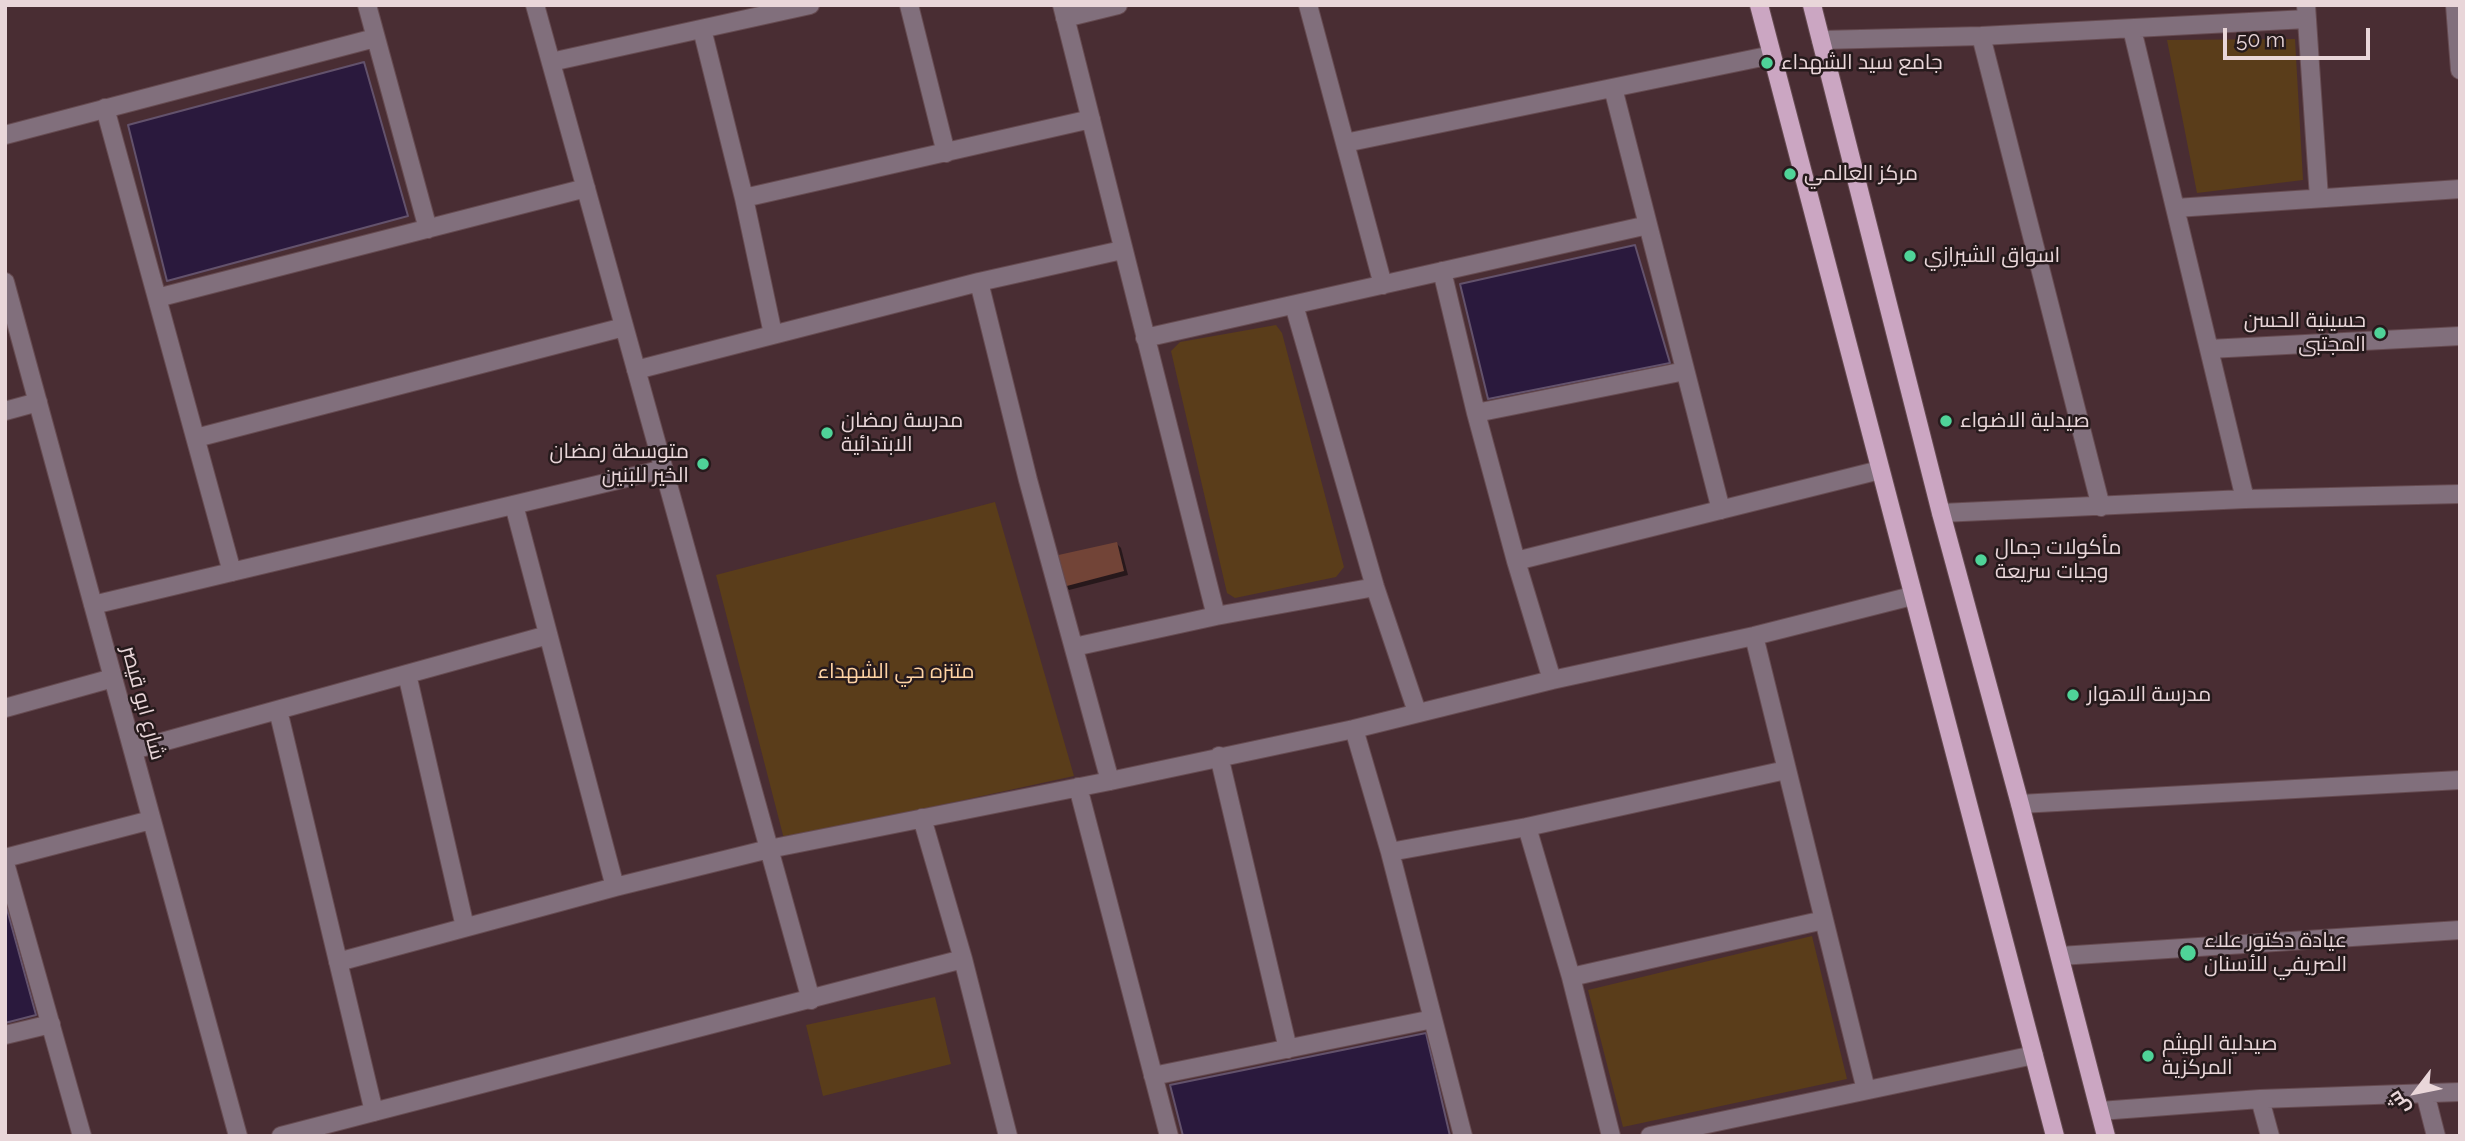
<!DOCTYPE html>
<meta charset="utf-8">
<style>
body{margin:0}
#map{position:relative;width:2465px;height:1141px;overflow:hidden;background:#492d33;font-family:Raleway,Cairo,sans-serif}
canvas{display:block}
.frame{position:absolute;inset:0;border:7px solid #e9d6d9;pointer-events:none}
.north{position:absolute;left:2381px;top:1057px;width:70px;height:70px;-webkit-text-stroke:5px #261a1c;paint-order:stroke;rotate:238deg;font-size:19px;font-weight:700;line-height:28px;text-align:center;color:#e9d6d9}
.north::after{content:'';display:block;margin:auto;width:24px;height:32px;background:#e9d6d9;clip-path:polygon(50% 0,100% 100%,50% 72%,0 100%)}
.scale{position:absolute;left:2223px;top:28px;width:147px;height:32px;box-sizing:border-box;border:4px solid #e9d6d9;border-top:0;padding-left:9px;font-size:21px;line-height:24px;white-space:nowrap;color:#e9d6d9;-webkit-text-stroke:5px #261a1c;paint-order:stroke}
</style>
<div id="map">
<canvas width="2465" height="1141"></canvas>
<div class="frame"></div>
<div class="north">ش</div>
<div class="scale">50 m</div>
</div>
<script>
const ctx = document.querySelector('canvas').getContext('2d');
ctx.lineJoin = 'round';
function paint(path, color) {
  ctx.fillStyle = color;
  ctx.fill(path, 'evenodd');
}
function poly(rows) {
  const path = new Path2D();
  for (const r of rows) {
    path.moveTo(r[0], r[1]);
    for (let i = 2; i < r.length; i += 2) path.lineTo(r[i], r[i + 1]);
  }
  return path;
}
function stroke(path, color, width, dash) {
  ctx.strokeStyle = color;
  ctx.lineWidth = width;
  ctx.lineCap = dash ? 'butt' : 'round';
  ctx.setLineDash(dash || []);
  ctx.stroke(path);
}
function label(font, color, halo, rows, align = 'center') {
  ctx.font = font + ' Raleway,Cairo,sans-serif';
  ctx.lineWidth = 5;
  ctx.setLineDash([]);
  ctx.textBaseline = 'middle';
  ctx.strokeStyle = halo;
  ctx.fillStyle = color;
  for (const [text, x, y, turn = 0] of rows) {
    ctx.save();
    ctx.translate(x, y);
    ctx.rotate((+turn || 0) * Math.PI / 180);
    ctx.textAlign = isNaN(turn) ? turn : align;
    if (halo) ctx.strokeText(text, 0, 0);
    ctx.fillText(text, 0, 0);
    ctx.restore();
  }
}
paint(poly([
 [2295,39,2303,180,2197,193,2167,40],
 [1276,325,1282,333,1344,567,1336,577,1235,598,1227,593,1171,351,1180,342],
 [995,502,1074,776,784,839,716,575],
 [1812,936,1847,1079,1623,1127,1588,990],
 [935,997,951,1064,823,1096,806,1025]
]), '#5a3d1a');
const water = poly([
 [364,62,408,216,167,281,128,125,364,62],
 [1635,245,1670,363,1488,399,1460,284,1635,245],
 [5,902,36,1015,5,1023,5,902],
 [1426,1033,1450,1136,1183,1136,1170,1085,1426,1033]
]);
paint(water, '#2a193d');
stroke(water, '#63526c', 2);
paint(poly([
 [1117,544,1121,548,1128,575,1069,590,1065,586]
]), '#0007');
paint(poly([
 [1117,542,1124,571,1063,587,1054,556]
]), '#724437');
const minor = poly([
 [367,5,428,229],
 [535,5,811,1000],
 [909,5,946,153],
 [1062,5,1216,616,1375,587],
 [1308,5,1383,285],
 [2306,5,2319,198],
 [2455,5,2460,70],
 [1065,18,1118,5],
 [702,29,744,198,773,334],
 [2132,29,2245,499],
 [1981,36,2101,507],
 [1821,40,1981,36,2307,19],
 [551,62,810,5],
 [1613,88,1721,510],
 [105,108,232,572],
 [5,135,375,38],
 [1345,143,1772,55],
 [744,198,1091,119],
 [2176,208,2460,189],
 [1442,271,1476,413,1516,561,1552,680],
 [5,282,238,1136],
 [979,282,1028,480,1110,781],
 [157,298,586,188],
 [1294,305,1375,587,1417,712],
 [1145,338,1648,225],
 [2209,349,2460,336],
 [636,370,979,282,1122,250],
 [5,411,38,402],
 [1476,413,1685,371],
 [196,438,624,327],
 [514,505,615,887],
 [1941,513,2245,499,2460,494],
 [1516,561,1880,470],
 [93,605,664,469],
 [1754,636,1866,1090],
 [1074,647,1216,616],
 [407,674,465,927],
 [5,708,113,678],
 [278,710,374,1112],
 [1354,729,1390,852,1463,1136],
 [133,750,548,635],
 [1219,756,1288,1049],
 [1078,787,1169,1136],
 [2020,804,2460,780],
 [922,818,963,959],
 [1527,827,1571,977,1611,1136],
 [1390,852,1527,827,1786,770],
 [5,858,151,820],
 [5,863,82,1136],
 [2060,956,2460,930],
 [338,962,615,887,769,849,1110,781,1354,729,1552,680,1754,636,1912,596],
 [1571,977,1824,920],
 [5,1035,51,1024],
 [1153,1076,1433,1019],
 [2425,1093,2436,1136],
 [2260,1099,2270,1136],
 [2100,1111,2260,1099,2460,1092],
 [281,1136,963,959,1008,1136],
 [1650,1136,2034,1055]
]);
const major = poly([
 [1759,5,2055,1136],
 [1812,5,1941,513,2020,804,2106,1136]
]);
stroke(minor, '#664b51', 20);
stroke(major, '#664b51', 20);
stroke(minor, '#816f7c', 18);
stroke(major, '#cba6c2', 18);
for (const [x, y, r, color] of [
 [1767,63,7,"#4fd398"],
 [1790,174,7,"#4fd398"],
 [1910,256,7,"#4fd398"],
 [2380,333,7,"#4fd398"],
 [1946,421,7,"#4fd398"],
 [827,433,7,"#4fd398"],
 [703,464,7,"#4fd398"],
 [1981,560,7,"#4fd398"],
 [2073,695,7,"#4fd398"],
 [2188,953,9,"#4fd398"],
 [2148,1056,7,"#4fd398"]
]) {
  const dot = new Path2D();
  dot.arc(x, y, r, 0, 2 * Math.PI);
  ctx.fillStyle = color;
  ctx.fill(dot);
  stroke(dot, '#261a1c', 2.5);
}
label('21px', '#e9d6d9', '#261a1c', [
 ["جامع سيد الشهداء",1781,63],
 ["مركز العالمي",1804,174],
 ["اسواق الشيرازي",1924,256],
 ["حسينية الحسن",2366,321,"right"],
 ["المجتبى",2366,345,"right"],
 ["مدرسة رمضان",841,421],
 ["الابتدائية",841,445],
 ["صيدلية الاضواء",1960,421],
 ["متوسطة رمضان",689,452,"right"],
 ["الخير للبنين",689,476,"right"],
 ["مأكولات جمال",1995,548],
 ["وجبات سريعة",1995,572],
 ["مدرسة الاهوار",2087,695],
 ["عيادة دكتور علاء",2204,941],
 ["الصريفي للأسنان",2204,965],
 ["صيدلية الهيثم",2162,1044],
 ["المركزية",2162,1068]
], 'left');
label('21px', '#ffd3a4', '#261a1c', [
 ["متنزه حي الشهداء",896,672]
]);
label('21px', '#e9d6d9', '#261a1c', [
 ["شارع ابو قيصر",143,703,75]
]);
</script>
